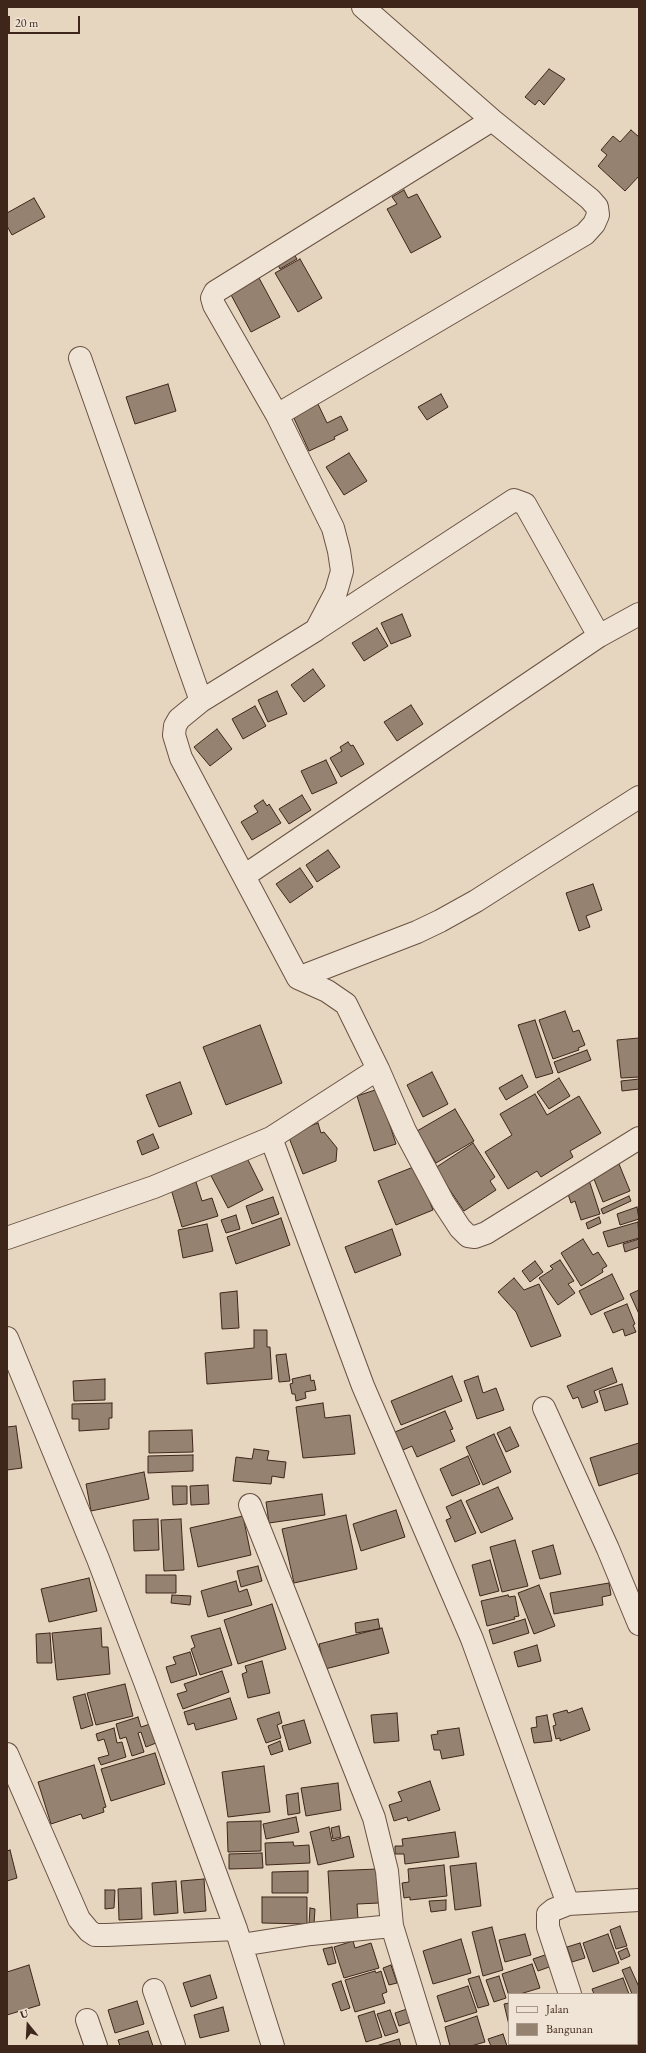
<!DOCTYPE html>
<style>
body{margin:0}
#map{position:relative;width:646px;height:2053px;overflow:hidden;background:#e6d6bf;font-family:"EB Garamond",serif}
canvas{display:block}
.frame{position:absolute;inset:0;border:8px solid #3f261a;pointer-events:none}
.legend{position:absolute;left:508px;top:1993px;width:130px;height:52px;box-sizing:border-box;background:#efe4d5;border:1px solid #a9988a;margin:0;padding:5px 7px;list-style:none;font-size:12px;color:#3f261a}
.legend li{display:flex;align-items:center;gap:8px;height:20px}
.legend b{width:20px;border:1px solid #a9988a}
.north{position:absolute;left:8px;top:2005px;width:40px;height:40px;-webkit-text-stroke:3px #efe4d5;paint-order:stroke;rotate:342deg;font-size:11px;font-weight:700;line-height:16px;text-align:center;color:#3f261a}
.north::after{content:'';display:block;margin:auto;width:14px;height:18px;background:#3f261a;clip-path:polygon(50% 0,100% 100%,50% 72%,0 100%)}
.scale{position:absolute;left:8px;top:16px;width:72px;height:18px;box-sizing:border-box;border:2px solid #3f261a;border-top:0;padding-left:5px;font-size:12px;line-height:14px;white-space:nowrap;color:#3f261a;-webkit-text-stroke:3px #efe4d5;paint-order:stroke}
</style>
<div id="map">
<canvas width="646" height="2053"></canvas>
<div class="frame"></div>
<ul class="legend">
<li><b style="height:5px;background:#efe4d5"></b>Jalan</li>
<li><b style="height:11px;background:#968270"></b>Bangunan</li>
</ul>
<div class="north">U</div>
<div class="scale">20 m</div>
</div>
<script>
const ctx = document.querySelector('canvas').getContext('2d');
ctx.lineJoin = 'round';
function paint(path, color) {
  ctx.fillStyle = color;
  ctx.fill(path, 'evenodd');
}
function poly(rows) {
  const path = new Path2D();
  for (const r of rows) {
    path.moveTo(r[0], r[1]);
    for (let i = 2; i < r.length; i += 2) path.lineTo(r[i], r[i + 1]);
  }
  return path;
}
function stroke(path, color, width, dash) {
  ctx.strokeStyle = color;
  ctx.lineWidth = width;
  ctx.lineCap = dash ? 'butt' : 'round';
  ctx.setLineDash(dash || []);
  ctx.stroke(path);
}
const building = poly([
 [549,69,565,79,544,105,539,100,535,105,525,97,549,69],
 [631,130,639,137,639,176,625,191,598,166,607,155,601,150,613,136,620,142,631,130],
 [404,190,408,198,417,194,441,237,411,253,387,209,397,204,392,197,404,190],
 [34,198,45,217,12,235,7,226,7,213,34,198],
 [292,251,297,259,280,269,276,261,292,251],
 [300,259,322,298,298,312,275,273,300,259],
 [259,278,280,317,251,332,230,293,259,278],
 [168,384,176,411,135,424,126,397,168,384],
 [441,394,448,407,427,420,418,407,441,394],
 [317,402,327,423,341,416,348,430,334,437,335,439,309,451,292,414,317,402],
 [349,453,367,481,344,495,326,467,349,453],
 [402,614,411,636,391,644,381,623,402,614],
 [377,628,388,646,364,661,352,643,377,628],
 [313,669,325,686,304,702,291,685,313,669],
 [277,691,287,714,268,722,258,700,277,691],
 [411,705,423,724,397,741,384,722,411,705],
 [255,706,266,726,243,739,232,719,255,706],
 [217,729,232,749,210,766,194,747,217,729],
 [348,742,351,746,353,745,364,764,341,777,330,758,342,751,340,747,348,742],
 [326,760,337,783,312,794,301,771,326,760],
 [302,795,311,810,289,824,279,809,302,795],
 [263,800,267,806,269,804,281,823,252,840,241,822,258,812,254,806,263,800],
 [328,850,340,867,317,882,306,865,328,850],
 [300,868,313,887,290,903,276,884,300,868],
 [593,884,602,910,586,916,590,927,579,931,566,893,593,884],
 [565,1011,573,1032,579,1030,585,1045,578,1048,579,1050,553,1059,539,1020,565,1011],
 [535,1020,553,1073,536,1078,518,1025,535,1020],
 [260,1025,282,1083,226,1105,203,1047,260,1025],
 [639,1038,639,1077,621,1078,617,1040,639,1038],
 [587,1050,591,1060,558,1073,554,1062,587,1050],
 [432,1072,448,1104,423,1117,407,1085,432,1072],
 [522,1075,528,1087,506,1100,499,1088,522,1075],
 [559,1078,570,1096,549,1109,537,1092,559,1078],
 [639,1079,639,1089,622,1091,621,1081,639,1079],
 [180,1082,192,1114,159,1127,146,1095,180,1082],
 [378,1089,396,1144,374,1151,357,1096,378,1089],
 [535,1094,547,1115,579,1096,601,1133,570,1151,573,1157,541,1177,537,1171,508,1189,485,1152,512,1135,500,1114,535,1094],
 [455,1109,474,1141,436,1163,417,1131,455,1109],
 [318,1123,321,1133,324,1132,337,1148,336,1161,303,1174,288,1135,318,1123],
 [153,1134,159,1148,142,1155,137,1141,153,1134],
 [473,1143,495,1177,490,1181,496,1190,464,1211,435,1168,473,1143],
 [245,1154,263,1190,228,1208,209,1172,245,1154],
 [619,1164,630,1191,603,1202,592,1174,619,1164],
 [416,1166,433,1210,396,1225,378,1181,416,1166],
 [589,1180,600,1214,581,1220,575,1201,571,1203,566,1188,589,1180],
 [196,1182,202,1201,212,1198,218,1216,182,1227,171,1189,196,1182],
 [629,1196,631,1201,603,1214,601,1209,629,1196],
 [273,1197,279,1214,252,1224,246,1206,273,1197],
 [637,1207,639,1219,620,1225,617,1214,637,1207],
 [236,1215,240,1229,226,1233,221,1220,236,1215],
 [599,1217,601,1223,588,1229,586,1223,599,1217],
 [281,1218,290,1245,236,1264,227,1237,281,1218],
 [638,1222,639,1238,608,1247,603,1232,638,1222],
 [207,1224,213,1251,183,1258,178,1230,207,1224],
 [392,1229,401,1255,355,1273,345,1247,392,1229],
 [583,1239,593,1255,598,1252,607,1266,602,1269,603,1272,581,1286,561,1253,583,1239],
 [639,1239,639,1247,625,1252,623,1244,639,1239],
 [560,1260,574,1281,568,1284,575,1293,558,1305,539,1278,553,1269,550,1266,560,1260],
 [535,1261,543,1272,530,1282,522,1271,535,1261],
 [612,1274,624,1299,591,1315,579,1291,612,1274],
 [514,1278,524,1290,539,1284,561,1336,531,1347,516,1312,498,1292,514,1278],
 [639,1290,639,1314,630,1294,639,1290],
 [237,1291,239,1328,222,1329,220,1293,237,1291],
 [627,1304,635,1324,633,1325,636,1332,625,1336,623,1329,613,1333,604,1313,627,1304],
 [254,1330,267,1330,267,1347,270,1347,272,1379,207,1384,205,1353,254,1348,254,1330],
 [286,1354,290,1381,279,1382,276,1355,286,1354],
 [612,1368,617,1382,594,1391,598,1402,582,1408,578,1397,573,1399,567,1386,612,1368],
 [310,1375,311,1381,314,1380,316,1390,305,1392,306,1398,296,1401,295,1394,292,1394,290,1384,293,1383,292,1379,310,1375],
 [452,1376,462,1401,401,1425,391,1401,452,1376],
 [478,1376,483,1393,496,1388,504,1410,477,1419,464,1381,478,1376],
 [105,1379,105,1400,74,1401,73,1381,105,1379],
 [622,1384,628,1404,605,1411,599,1391,622,1384],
 [112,1403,112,1418,109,1418,109,1429,79,1431,79,1419,72,1419,72,1404,112,1403],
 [323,1403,325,1418,350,1415,355,1454,303,1458,296,1407,323,1403],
 [445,1411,453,1429,450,1430,455,1441,417,1457,412,1446,403,1450,395,1432,445,1411],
 [16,1426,22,1468,7,1470,7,1427,16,1426],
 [510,1427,519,1446,506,1452,497,1433,510,1427],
 [192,1430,193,1452,149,1453,149,1431,192,1430],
 [494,1434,511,1472,483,1485,466,1447,494,1434],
 [639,1443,639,1473,599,1486,590,1458,639,1443],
 [254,1449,269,1451,267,1460,286,1462,284,1478,272,1476,271,1484,233,1481,236,1457,252,1459,254,1449],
 [193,1455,193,1471,148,1473,148,1456,193,1455],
 [468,1456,480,1484,452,1496,440,1469,468,1456],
 [144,1472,149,1499,91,1511,86,1484,144,1472],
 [208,1485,209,1504,191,1505,190,1486,208,1485],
 [172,1486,187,1486,187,1504,173,1505,172,1486],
 [498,1487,513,1519,481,1533,466,1501,498,1487],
 [322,1494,325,1515,269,1523,266,1502,322,1494],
 [461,1500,476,1533,455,1542,446,1520,451,1518,446,1507,461,1500],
 [396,1510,405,1537,361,1551,353,1524,396,1510],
 [346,1515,357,1569,294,1583,282,1529,346,1515],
 [243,1516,251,1555,198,1567,190,1528,243,1516],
 [158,1519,159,1550,134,1551,133,1520,158,1519],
 [181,1519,184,1570,164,1571,161,1520,181,1519],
 [515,1540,528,1586,502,1592,490,1547,515,1540],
 [553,1545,561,1574,540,1579,532,1551,553,1545],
 [490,1560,499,1591,480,1596,472,1565,490,1560],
 [258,1566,262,1581,241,1587,237,1571,258,1566],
 [146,1575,176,1575,176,1593,146,1593,146,1575],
 [89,1578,97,1611,49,1622,41,1589,89,1578],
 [236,1581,239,1592,247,1589,252,1605,208,1617,201,1591,236,1581],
 [609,1583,611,1595,602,1597,603,1605,554,1614,550,1593,609,1583],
 [539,1585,555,1626,534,1634,518,1593,539,1585],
 [172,1595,191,1596,190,1605,171,1603,172,1595],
 [508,1595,509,1597,515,1596,519,1616,514,1617,515,1619,487,1626,481,1601,508,1595],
 [272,1604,286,1649,238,1664,224,1620,272,1604],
 [378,1619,380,1629,356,1633,355,1623,378,1619],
 [525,1619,529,1633,493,1644,489,1630,525,1619],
 [101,1628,102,1647,108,1647,110,1674,57,1680,52,1633,101,1628],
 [220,1628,232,1665,200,1675,191,1649,195,1647,191,1636,220,1628],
 [382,1628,389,1653,325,1669,319,1644,382,1628],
 [50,1633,52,1663,37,1663,36,1634,50,1633],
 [537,1645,541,1661,518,1667,514,1652,537,1645],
 [190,1652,197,1675,171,1683,166,1667,176,1664,173,1657,190,1652],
 [262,1661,270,1693,248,1698,242,1674,247,1672,245,1666,262,1661],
 [222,1671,229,1692,183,1709,177,1694,187,1691,184,1684,222,1671],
 [125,1684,133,1716,96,1725,87,1693,125,1684],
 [85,1694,93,1725,81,1729,73,1697,85,1694],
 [230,1698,237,1719,196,1730,194,1723,188,1725,184,1712,230,1698],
 [582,1708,590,1730,560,1741,560,1738,556,1739,553,1726,556,1725,553,1714,567,1710,568,1713,582,1708],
 [279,1712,282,1723,277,1725,281,1738,266,1743,257,1719,279,1712],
 [397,1713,399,1741,374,1743,371,1715,397,1713],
 [547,1715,552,1741,534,1743,531,1728,537,1727,536,1717,547,1715],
 [138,1717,141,1727,150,1724,156,1743,146,1747,141,1732,138,1733,144,1752,132,1756,126,1737,120,1739,116,1724,138,1717],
 [304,1720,311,1743,289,1750,282,1726,304,1720],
 [114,1728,117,1743,122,1742,126,1757,101,1765,98,1758,109,1755,104,1739,98,1741,96,1734,114,1728],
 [459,1728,464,1755,442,1759,440,1750,434,1750,431,1735,438,1734,437,1731,459,1728],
 [280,1741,283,1751,271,1755,268,1746,280,1741],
 [155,1753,165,1784,111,1801,101,1769,155,1753],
 [94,1765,106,1807,103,1808,104,1812,83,1819,81,1814,51,1824,38,1782,94,1765],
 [264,1766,270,1812,228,1817,222,1772,264,1766],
 [430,1781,440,1810,408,1821,407,1817,394,1821,389,1805,402,1801,398,1792,430,1781],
 [338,1783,341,1810,306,1816,301,1788,338,1783],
 [298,1793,300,1813,288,1815,286,1795,298,1793],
 [296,1817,299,1832,266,1839,263,1824,296,1817],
 [261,1821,261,1851,228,1852,227,1822,261,1821],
 [339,1826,341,1837,333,1839,331,1828,339,1826],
 [329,1827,332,1841,349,1836,354,1857,318,1865,310,1832,329,1827],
 [455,1832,459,1857,405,1864,404,1854,395,1854,395,1846,403,1846,402,1839,455,1832],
 [293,1842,294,1846,309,1845,310,1863,266,1865,265,1843,293,1842],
 [10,1850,17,1878,7,1881,7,1851,10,1850],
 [262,1853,263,1868,229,1869,229,1854,262,1853],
 [476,1863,481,1906,455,1910,450,1866,476,1863],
 [444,1865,447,1896,410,1900,410,1897,404,1898,402,1883,409,1882,408,1869,444,1865],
 [378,1869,379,1903,357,1904,358,1919,331,1921,328,1871,378,1869],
 [308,1871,308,1893,272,1893,272,1872,308,1871],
 [204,1879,206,1911,184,1913,181,1881,204,1879],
 [176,1881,178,1913,154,1915,152,1883,176,1881],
 [141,1888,142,1919,119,1920,118,1889,141,1888],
 [105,1890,115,1890,114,1908,105,1909,105,1890],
 [262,1897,307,1897,307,1924,262,1923,262,1897],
 [446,1900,446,1910,431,1912,429,1901,446,1900],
 [310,1908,315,1909,314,1924,309,1924,310,1908],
 [620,1926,627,1946,616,1949,610,1930,620,1926],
 [492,1927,503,1970,483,1976,472,1932,492,1927],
 [525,1934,531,1955,505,1962,499,1940,525,1934],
 [608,1934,619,1963,593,1972,583,1943,608,1934],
 [461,1939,471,1973,433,1984,423,1951,461,1939],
 [353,1941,355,1948,371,1943,379,1968,344,1978,334,1947,353,1941],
 [580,1943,585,1958,572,1962,567,1947,580,1943],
 [332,1947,336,1963,328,1965,323,1949,332,1947],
 [627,1948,630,1956,621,1960,618,1952,627,1948],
 [548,1954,552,1966,538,1971,533,1959,548,1954],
 [532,1964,540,1988,520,1994,509,1994,509,1996,502,1974,532,1964],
 [29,1965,40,2005,7,2015,7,1972,29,1965],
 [391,1965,397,1983,389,1985,383,1968,391,1965],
 [630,1967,639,1987,639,2003,637,2004,637,1994,632,1994,622,1970,630,1967],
 [375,1971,376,1973,381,1971,387,1992,382,1994,385,2003,355,2012,345,1980,375,1971],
 [210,1975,217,1998,191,2007,183,1983,210,1975],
 [479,1976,489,2005,478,2008,468,1979,479,1976],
 [499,1976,506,1998,494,2002,486,1980,499,1976],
 [623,1978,629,1994,594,1994,592,1989,623,1978],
 [341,1981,350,2008,341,2011,332,1984,341,1981],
 [468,1986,477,2012,445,2022,437,1996,468,1986],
 [137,2001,144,2024,115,2033,108,2010,137,2001],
 [509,2003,509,2025,504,2004,509,2003],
 [223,2007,229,2031,200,2038,194,2015,223,2007],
 [407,2009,411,2022,399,2026,395,2013,407,2009],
 [390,2010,398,2032,385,2036,377,2014,390,2010],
 [374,2011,382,2037,366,2042,358,2016,374,2011],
 [477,2016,485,2042,471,2046,450,2046,445,2027,477,2016],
 [148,2031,153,2046,120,2046,118,2040,148,2031],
 [503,2034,507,2046,491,2046,488,2039,503,2034],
 [637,2036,639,2036,639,2046,618,2046,617,2044,637,2044,637,2036],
 [399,2039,401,2046,376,2046,399,2039],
 [528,2044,561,2044,562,2046,529,2046,528,2044]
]);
paint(building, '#968270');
stroke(building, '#3f261a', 1);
const street = poly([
 [492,120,215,292,212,298,214,305,277,415,333,528,339,551,342,571,336,592,316,630,201,701,179,719,175,726,174,735,181,758,298,978,327,991,346,1004,378,1069,405,1131,443,1202,460,1228,468,1236,475,1237,486,1233,639,1138],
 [80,358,201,701],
 [277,415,585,234,594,224,598,215,597,207,590,199,492,120,363,7],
 [317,629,514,500,525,504,599,636],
 [244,876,599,636,639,614],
 [298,978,417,932,440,921,476,901,639,797],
 [271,1138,363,1386,472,1639,568,1904],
 [7,1238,154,1187,271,1138,378,1069],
 [7,1338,98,1559,145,1682,236,1929,273,2046],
 [544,1408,608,1549,639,1624],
 [250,1505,374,1818,387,1871,392,1926,429,2046],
 [7,1754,79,1919,89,1931,95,1935,107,1935,236,1929],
 [241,1945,311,1934,392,1926],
 [154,1990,174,2046],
 [570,1994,548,1927,548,1914,553,1910,568,1904,639,1900],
 [87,2020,96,2046],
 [637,2021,639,2020],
 [587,2044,588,2046]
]);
stroke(street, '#695243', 24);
stroke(street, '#efe4d5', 22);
</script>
